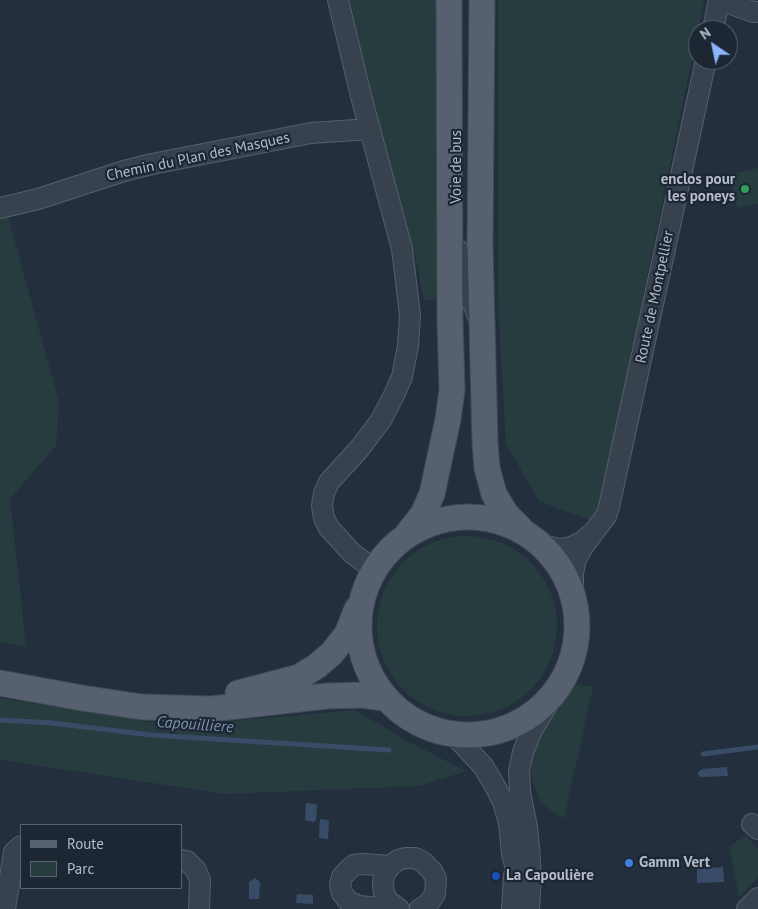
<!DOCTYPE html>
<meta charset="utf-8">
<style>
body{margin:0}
#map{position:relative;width:758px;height:909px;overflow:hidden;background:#242f3e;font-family:"PT Sans",sans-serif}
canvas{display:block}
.legend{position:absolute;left:20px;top:824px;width:162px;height:65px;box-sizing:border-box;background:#1d2633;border:1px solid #59626f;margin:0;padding:6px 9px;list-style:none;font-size:15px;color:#b4bcc9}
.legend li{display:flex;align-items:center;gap:10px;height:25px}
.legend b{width:25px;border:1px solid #59626f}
.north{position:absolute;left:688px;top:20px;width:50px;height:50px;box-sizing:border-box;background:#1d2633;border:1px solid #59626f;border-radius:50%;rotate:326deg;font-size:14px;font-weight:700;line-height:20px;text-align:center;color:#b4bcc9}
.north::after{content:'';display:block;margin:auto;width:18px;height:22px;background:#8ab4f8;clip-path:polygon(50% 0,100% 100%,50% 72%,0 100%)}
</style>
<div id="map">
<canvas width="758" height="909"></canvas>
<ul class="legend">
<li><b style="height:6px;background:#56606e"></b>Route</li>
<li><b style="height:14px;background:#263c3f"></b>Parc</li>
</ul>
<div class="north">N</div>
</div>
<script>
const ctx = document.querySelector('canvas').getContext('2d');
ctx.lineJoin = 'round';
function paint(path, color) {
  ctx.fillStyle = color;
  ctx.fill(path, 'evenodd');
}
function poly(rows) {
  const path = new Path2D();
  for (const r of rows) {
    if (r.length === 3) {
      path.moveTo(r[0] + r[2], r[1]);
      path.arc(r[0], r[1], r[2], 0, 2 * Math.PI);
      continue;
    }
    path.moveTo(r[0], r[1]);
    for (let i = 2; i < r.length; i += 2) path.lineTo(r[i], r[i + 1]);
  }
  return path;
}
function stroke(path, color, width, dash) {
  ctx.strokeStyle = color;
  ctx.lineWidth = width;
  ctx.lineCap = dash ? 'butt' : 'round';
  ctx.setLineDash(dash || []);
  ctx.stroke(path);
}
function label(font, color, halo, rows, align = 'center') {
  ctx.font = font + ' "PT Sans",sans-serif';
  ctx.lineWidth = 4.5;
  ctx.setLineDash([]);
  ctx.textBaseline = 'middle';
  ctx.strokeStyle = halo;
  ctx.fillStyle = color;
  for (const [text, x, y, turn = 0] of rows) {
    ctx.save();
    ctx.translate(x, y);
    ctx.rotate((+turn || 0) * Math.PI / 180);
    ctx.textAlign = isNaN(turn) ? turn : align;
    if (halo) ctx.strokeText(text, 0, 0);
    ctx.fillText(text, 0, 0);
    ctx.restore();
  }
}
paint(poly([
 [350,0,439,0,441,299,424,300,416,259,376,119],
 [498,0,704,0,600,505,589,520,539,501,506,444,498,300],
 [758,168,758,204,737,208,730,174],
 [2,195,59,402,56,446,10,499,26,646,0,642,0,196],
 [467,626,90],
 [573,684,593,687,564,819,541,803,531,777,533,749,542,725],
 [0,698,176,726,355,710,407,741,466,771,420,786,225,794,21,763,0,760],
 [746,835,758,849,758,878,739,897,729,847]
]), '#263c3f');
paint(poly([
 [727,767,728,776,700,777,697,773,702,769],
 [306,803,317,804,316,820,314,822,305,820],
 [320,819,329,820,328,839,319,838],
 [723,867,724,882,697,883,697,869],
 [255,878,260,882,259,899,249,899,249,882],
 [297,894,313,895,313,904,296,903]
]), '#394c67');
stroke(poly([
 [0,720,52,723,151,735,389,750],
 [703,754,758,747]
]), '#394c67', 5);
const minor = poly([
 [338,0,361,96,402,249,410,315,408,346,402,377,393,397,381,420,360,448,329,482,324,493,322,506,324,518,329,528,353,554,374,569],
 [720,0,753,12,758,12],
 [713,30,719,0],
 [0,208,38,199,124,171,152,164,311,133,370,129],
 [457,249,459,265,478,317],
 [540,544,558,549,569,548,582,542,590,535],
 [573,594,573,573,576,559,584,545,606,516,609,507,706,60],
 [455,736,483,766,495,786,503,802,509,823,512,854,517,873,514,876,512,909],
 [752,824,758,829],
 [181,860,187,861,196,870,200,880,199,909],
 [5,909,14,852,21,846],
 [389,909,359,906,348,901,342,893,340,885,342,877,348,870,354,865,362,864,390,866],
 [399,909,388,901,384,893,383,885,384,875,390,866,398,860,406,858,415,858,423,862,432,871,436,879,435,894,428,904,420,909],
 [529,909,531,876,529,847,527,827,520,792,519,771,523,752,532,730,552,697],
 [747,909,758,898]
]);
const major = poly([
 [482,0,480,245,485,443,487,468,494,494,506,514,521,529],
 [468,626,109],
 [408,533,423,514,432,494,448,419,452,390,450,321,449,0],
 [0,683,82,698,142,707,211,709,327,696,362,695,384,698],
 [238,693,299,677,317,666,332,653,347,634,357,609]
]);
stroke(minor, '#565f6c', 22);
stroke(major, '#414a57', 27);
stroke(minor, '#38414e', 20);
stroke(major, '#56606e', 25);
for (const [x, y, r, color] of [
 [745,189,5,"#2e9e5b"],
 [629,863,5,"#3f7fe0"],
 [496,876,5,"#1a4fb4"]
]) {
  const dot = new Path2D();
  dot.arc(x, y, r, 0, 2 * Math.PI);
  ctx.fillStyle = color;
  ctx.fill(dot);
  stroke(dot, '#1d2633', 2);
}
label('15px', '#b4bcc9', '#1d2633', [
 ["Chemin du Plan des Masques",198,157,-12],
 ["Voie de bus",457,167,-90],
 ["Route de Montpellier",655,297,-78]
]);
label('bold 15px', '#b4bcc9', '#1d2633', [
 ["enclos pour",735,180,"right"],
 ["les poneys",735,197,"right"],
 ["Gamm Vert",639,863],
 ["La Capoulière",506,876]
], 'left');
label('italic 16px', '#7c92b1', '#1d2633', [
 ["Capouilliere",195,725,4]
]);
</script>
